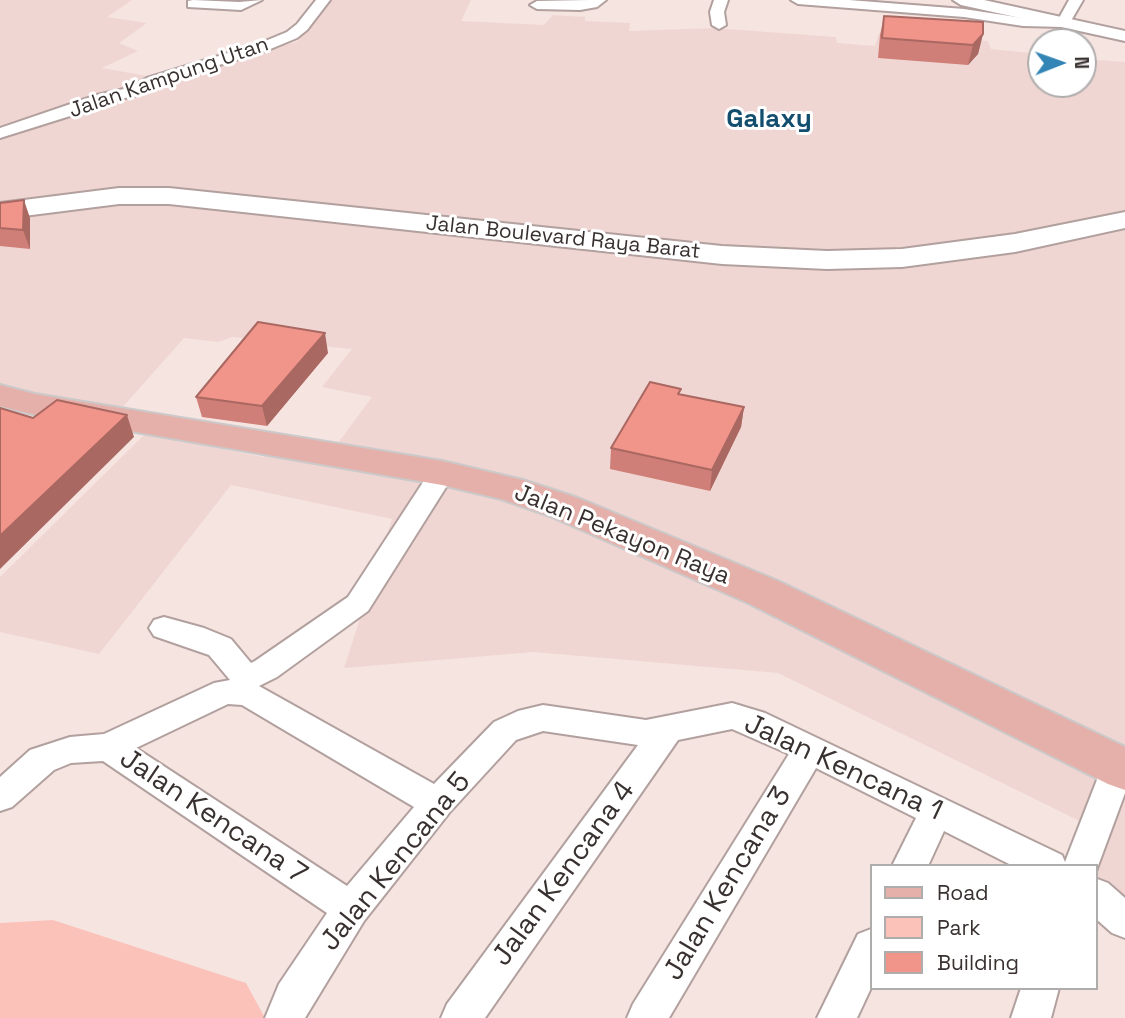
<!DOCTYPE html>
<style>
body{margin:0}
#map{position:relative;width:1125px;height:1018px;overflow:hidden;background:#f6e4e1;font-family:"Space Grotesk",sans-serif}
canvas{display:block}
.legend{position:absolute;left:870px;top:864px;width:228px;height:126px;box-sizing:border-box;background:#fff;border:2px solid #afadac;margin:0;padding:9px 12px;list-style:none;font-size:21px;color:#383130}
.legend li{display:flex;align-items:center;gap:14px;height:35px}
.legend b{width:35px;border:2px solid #afadac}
.north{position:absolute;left:1027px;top:28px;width:70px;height:70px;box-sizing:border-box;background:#fff;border:2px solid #afadac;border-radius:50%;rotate:89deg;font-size:19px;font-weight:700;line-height:28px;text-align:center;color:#383130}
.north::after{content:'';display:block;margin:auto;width:24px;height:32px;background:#3385b6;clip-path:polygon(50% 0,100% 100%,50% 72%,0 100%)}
</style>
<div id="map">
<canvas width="1125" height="1018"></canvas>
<ul class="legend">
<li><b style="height:9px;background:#e5b0aa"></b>Road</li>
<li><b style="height:19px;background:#fbc2ba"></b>Park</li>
<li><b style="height:19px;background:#f1948a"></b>Building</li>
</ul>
<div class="north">N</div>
</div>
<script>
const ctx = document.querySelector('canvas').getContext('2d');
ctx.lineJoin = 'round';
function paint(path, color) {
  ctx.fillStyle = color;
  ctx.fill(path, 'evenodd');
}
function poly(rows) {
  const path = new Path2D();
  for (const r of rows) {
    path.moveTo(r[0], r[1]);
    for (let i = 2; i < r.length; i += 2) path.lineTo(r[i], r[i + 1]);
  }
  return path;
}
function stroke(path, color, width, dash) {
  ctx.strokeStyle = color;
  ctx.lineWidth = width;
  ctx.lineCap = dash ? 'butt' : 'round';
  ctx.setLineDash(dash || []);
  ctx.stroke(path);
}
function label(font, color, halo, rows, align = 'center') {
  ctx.font = font + ' "Space Grotesk",sans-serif';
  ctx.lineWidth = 6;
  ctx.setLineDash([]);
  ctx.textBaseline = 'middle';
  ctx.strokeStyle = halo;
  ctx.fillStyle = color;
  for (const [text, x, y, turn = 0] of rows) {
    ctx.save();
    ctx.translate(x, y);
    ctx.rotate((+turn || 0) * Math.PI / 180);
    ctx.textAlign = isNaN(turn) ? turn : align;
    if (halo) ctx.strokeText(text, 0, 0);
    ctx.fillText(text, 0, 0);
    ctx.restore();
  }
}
paint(poly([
 [0,0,132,0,107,17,147,23,119,43,138,51,102,68,164,79,262,50,297,42,332,0,471,0,461,21,544,25,553,15,585,17,585,21,630,23,629,31,713,28,836,37,837,43,875,46,879,33,988,41,991,49,1041,54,1041,84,1083,84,1083,59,1125,62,1125,909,1095,890,1094,828,778,673,534,652,344,668,392,519,231,485,99,654,0,632,0,577,145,434,263,457,282,436,335,447,372,397,322,387,352,349,232,337,218,342,184,338,114,417,22,400,0,419]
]), '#f0d6d3');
paint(poly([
 [53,920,246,983,265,1018,0,1018,0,923]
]), '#fbc2ba');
const minor = poly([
 [193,0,239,2,262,0,241,10,188,7,188,1,193,0],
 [316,0,330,0,307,30,297,38,268,50,157,84,138,95,107,102,86,111,0,138,0,128,97,95,128,88,147,78,258,44,287,32,297,24,316,0],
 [589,0,606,0,597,7,580,10,537,9,530,5,537,1,589,0],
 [714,0,728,0,724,12,726,25,719,29,712,25,710,12,714,0],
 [791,0,849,0,964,9,1023,18,1059,18,1069,0,1083,0,1068,26,1063,27,1023,26,964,17,798,4,791,0],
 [442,465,451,467,455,473,368,611,277,677,259,686,434,784,494,722,518,711,543,705,646,720,732,703,765,713,1062,855,1065,862,1102,767,1106,757,1118,753,1125,756,1125,793,1095,874,1095,866,1013,866,944,831,928,866,892,866,916,818,816,768,669,1018,627,1018,633,1004,789,754,732,729,678,740,485,1018,441,1018,447,1004,638,745,543,731,516,740,449,813,364,921,305,1018,265,1018,279,984,327,913,103,761,71,763,54,770,12,807,0,811,0,777,30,750,70,737,104,734,214,683,230,680,209,655,154,636,149,628,154,620,164,617,204,628,231,639,251,663,255,661,348,597,433,467,442,465],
 [228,704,242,705,414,807,347,886,136,748,228,704],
 [1095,878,1108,883,1125,898,1125,938,1112,933,1095,918,1095,878],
 [871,929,871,988,857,1018,817,1018,858,934,871,929],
 [1021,988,1059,988,1051,1018,1011,1018,1021,988]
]);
const tertiary = poly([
 [953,0,984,0,1125,31,1125,41,961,5,953,0]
]);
const secondary = poly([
 [119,188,169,188,722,246,827,251,902,249,1015,234,1125,212,1125,228,1015,252,902,267,827,269,722,264,169,204,119,204,0,219,0,203,119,188]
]);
const primary = poly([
 [0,385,35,394,442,461,523,480,578,498,778,581,1125,747,1125,790,1108,784,748,603,550,516,501,499,442,485,32,414,0,406,0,385]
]);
stroke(minor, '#b1a09e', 4);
stroke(tertiary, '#b1a09e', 4);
stroke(secondary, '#b1a09e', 4);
stroke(primary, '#cbc9c9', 4);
paint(minor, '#fff');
paint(tertiary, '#fff');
paint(secondary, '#fff');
paint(primary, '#e5b0aa');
paint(poly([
 [884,16,983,34,978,54,968,65,878,58,880,35],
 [0,203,30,218,30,249,0,246],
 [328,353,267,426,202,417,196,397],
 [680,394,744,407,741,427,710,491,610,469,611,448]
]), '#cf7f77');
paint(poly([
 [983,34,978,54,968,65,973,45],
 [24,200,30,218,30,249,23,230],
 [325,333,328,353,267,426,262,406],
 [744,407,741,427,710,491,712,470],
 [127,415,134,437,0,569,0,536]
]), '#a96861');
const building = poly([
 [884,16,983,22,983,34,973,45,882,38,884,16],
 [24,200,23,230,0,228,0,203,24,200],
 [258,322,325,333,262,406,196,397,258,322],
 [650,382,681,389,678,394,744,407,712,470,611,448,650,382],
 [57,400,127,415,0,536,0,408,33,418,57,400]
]);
paint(building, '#f1948a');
stroke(building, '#a96861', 2);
label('21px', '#383130', '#fff', [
 ["Jalan Kampung Utan",169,78,-19],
 ["Jalan Boulevard Raya Barat",563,238,6]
]);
label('24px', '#383130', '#fff', [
 ["Jalan Pekayon Raya",622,535,22]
]);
label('bold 26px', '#144e6f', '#fff', [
 ["Galaxy",769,120]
]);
label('28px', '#383130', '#fff', [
 ["Jalan Kencana 1",843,768,25],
 ["Jalan Kencana 7",213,817,34],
 ["Jalan Kencana 5",396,862,-51],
 ["Jalan Kencana 4",564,874,-54],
 ["Jalan Kencana 3",728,884,-59]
]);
</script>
